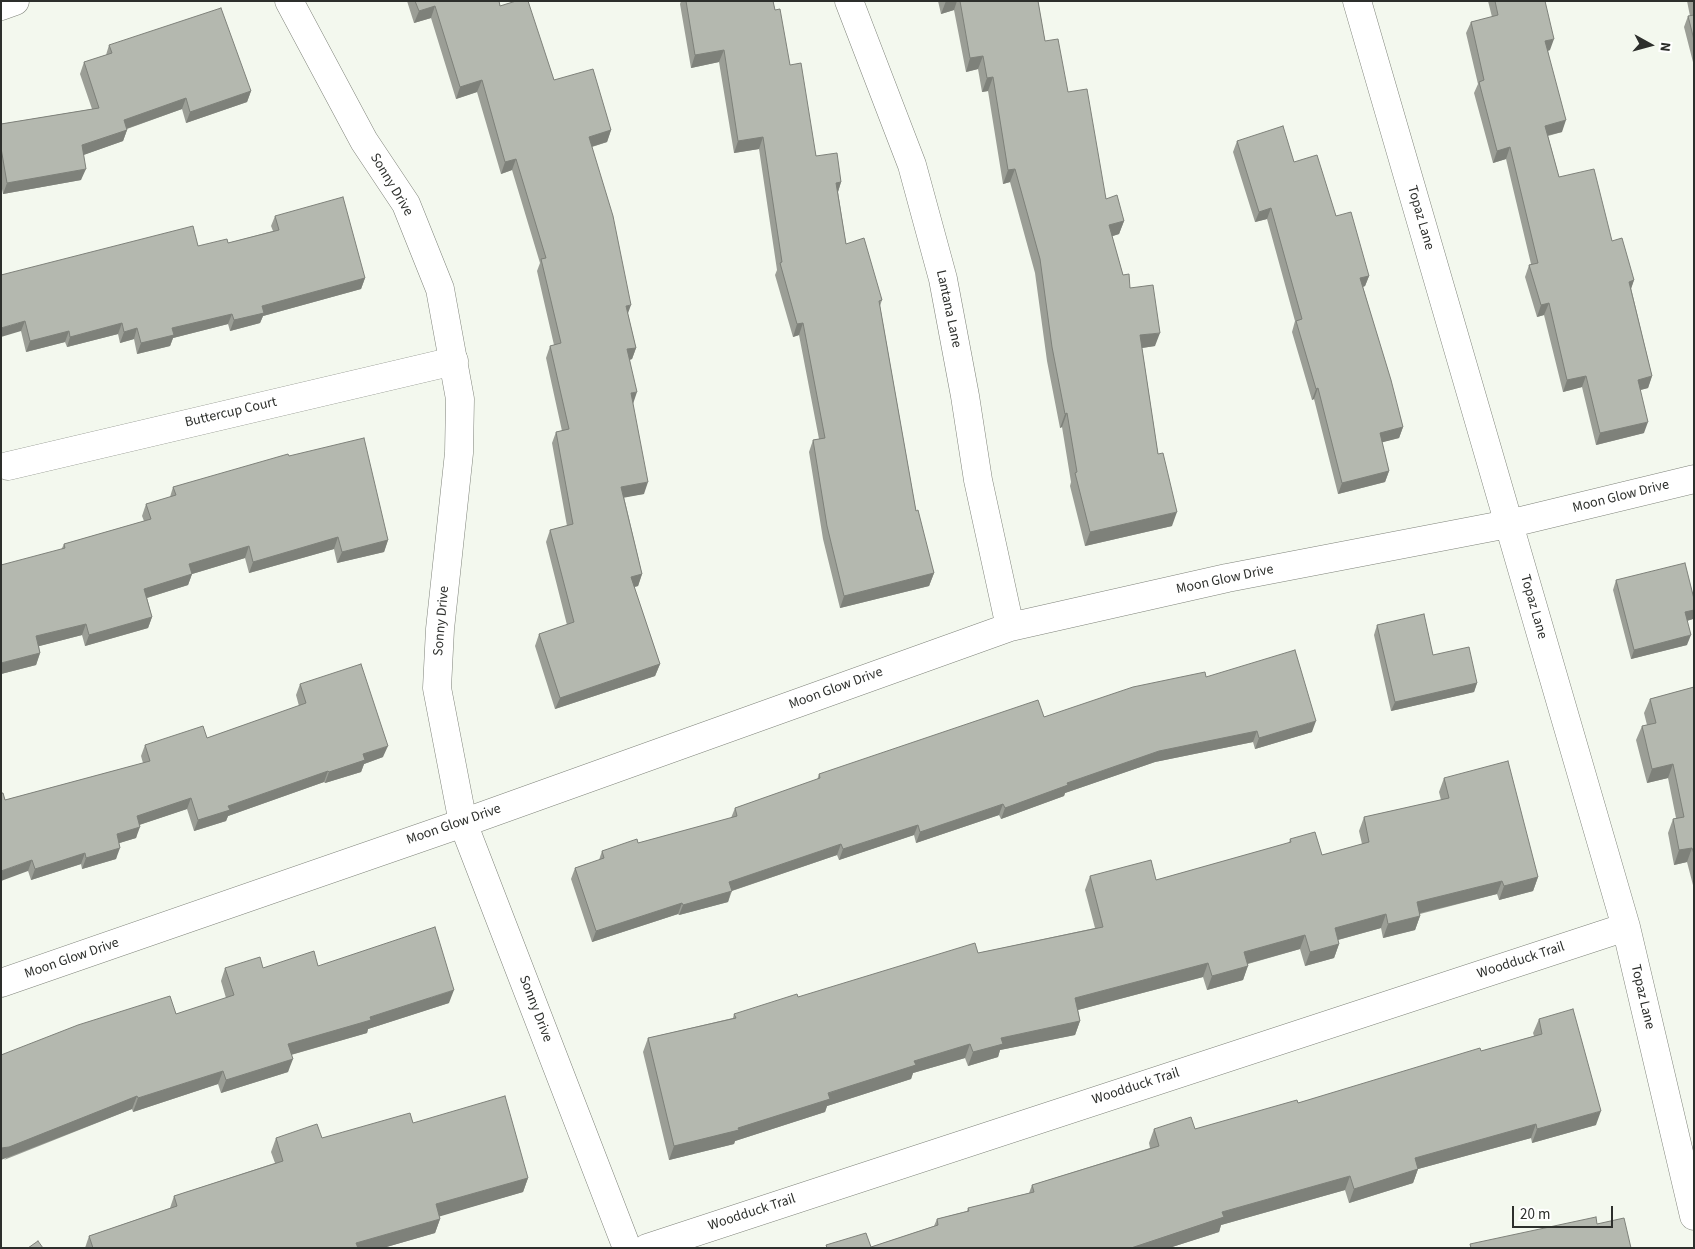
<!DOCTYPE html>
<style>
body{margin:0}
#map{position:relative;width:1695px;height:1249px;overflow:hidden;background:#f3f8ee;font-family:"Source Sans 3",sans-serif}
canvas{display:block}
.frame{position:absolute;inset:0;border:2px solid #2d2f2c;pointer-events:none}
.north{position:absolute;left:1625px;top:20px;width:50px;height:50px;-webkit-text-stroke:4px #fff;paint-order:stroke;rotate:97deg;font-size:14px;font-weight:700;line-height:20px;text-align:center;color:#2d2f2c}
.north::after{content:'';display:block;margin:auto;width:18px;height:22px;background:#2d2f2c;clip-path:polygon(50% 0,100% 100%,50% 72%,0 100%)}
.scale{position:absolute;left:1512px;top:1206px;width:101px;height:22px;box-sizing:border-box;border:2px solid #2d2f2c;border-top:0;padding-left:6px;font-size:15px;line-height:18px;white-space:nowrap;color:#2d2f2c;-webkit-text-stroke:4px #fff;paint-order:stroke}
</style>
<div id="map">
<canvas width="1695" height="1249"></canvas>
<div class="frame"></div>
<div class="north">N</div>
<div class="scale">20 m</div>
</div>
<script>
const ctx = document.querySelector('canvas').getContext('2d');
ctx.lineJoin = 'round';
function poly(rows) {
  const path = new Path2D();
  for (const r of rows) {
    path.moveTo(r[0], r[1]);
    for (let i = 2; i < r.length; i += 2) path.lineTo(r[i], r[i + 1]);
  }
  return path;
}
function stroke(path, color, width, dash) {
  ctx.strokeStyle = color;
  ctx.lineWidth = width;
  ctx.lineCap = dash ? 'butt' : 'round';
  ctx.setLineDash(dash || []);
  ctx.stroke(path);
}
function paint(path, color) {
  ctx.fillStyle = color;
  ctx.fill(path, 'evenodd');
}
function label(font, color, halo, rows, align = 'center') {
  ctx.font = font + ' "Source Sans 3",sans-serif';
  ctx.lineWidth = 4.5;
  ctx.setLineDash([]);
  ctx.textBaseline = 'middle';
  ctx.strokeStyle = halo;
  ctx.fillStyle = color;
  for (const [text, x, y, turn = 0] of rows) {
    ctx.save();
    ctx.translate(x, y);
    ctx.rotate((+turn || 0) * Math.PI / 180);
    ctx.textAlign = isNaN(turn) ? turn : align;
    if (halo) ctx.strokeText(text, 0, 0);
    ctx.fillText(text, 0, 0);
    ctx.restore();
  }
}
const minor = poly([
 [849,1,912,165,943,279,965,396,978,480,1010,627],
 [1357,1,1626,927,1694,1216],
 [1,6,15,1],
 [8,466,454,361],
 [1,983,463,823,1010,627,1227,578,1508,524,1694,479],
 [647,1248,1626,927]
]);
const tertiary = poly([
 [289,1,364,141,406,204,440,289,460,399,459,453,440,629,437,688,463,823,627,1248]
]);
stroke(minor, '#7f837a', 29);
stroke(tertiary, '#7f837a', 29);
stroke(minor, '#fff', 28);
stroke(tertiary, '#fff', 28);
paint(poly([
 [407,1,499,1,500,6,554,80,611,130,607,142,592,147,628,314,636,348,632,359,630,360,633,404,644,494,624,497,642,574,638,586,634,587,660,664,655,676,555,709,535,646,539,634,567,625,546,542,550,530,567,526,552,443,556,432,562,431,546,358,550,346,554,345,537,271,540,263,512,170,501,174,477,92,456,99,431,18,414,23],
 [681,1,773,1,775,10,790,65,816,156,841,182,838,192,846,244,882,300,880,306,916,511,934,573,929,586,840,608,823,539,809,452,813,440,819,439,799,335,793,337,775,275,777,270,759,149,734,153,719,62,691,68,680,4],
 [938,1,1038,1,1045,41,1068,92,1106,199,1124,221,1119,234,1112,236,1123,275,1130,288,1155,346,1142,348,1158,454,1172,526,1085,546,1070,486,1071,482,1062,427,1060,428,1047,361,1035,273,1010,182,1003,184,988,91,982,92,978,69,966,72,954,10,941,14],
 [1488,1,1545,1,1550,50,1548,51,1562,132,1548,136,1559,177,1612,241,1634,280,1631,288,1652,376,1648,388,1640,390,1644,433,1596,445,1582,387,1563,392,1544,315,1537,317,1525,277,1529,265,1531,264,1506,159,1493,163,1474,93,1478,84,1466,33,1471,22,1492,17],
 [1687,1,1694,1,1694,66,1684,27,1688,16,1690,16],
 [109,45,251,91,247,102,186,123,182,109,127,129,127,130,123,141,83,155,81,180,3,194,1,184,1,124,92,109,80,74,84,62,106,55],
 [1237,141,1294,162,1336,216,1369,276,1365,286,1363,287,1403,427,1399,438,1382,442,1389,471,1385,482,1338,494,1314,399,1312,400,1292,332,1295,321,1267,219,1255,222,1233,152],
 [275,216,365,278,361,289,263,316,260,323,230,331,228,324,173,338,170,346,137,354,134,339,120,343,118,334,67,347,65,342,26,352,21,331,1,275,198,246,228,243,273,231,271,226],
 [289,456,388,540,384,552,337,563,334,549,249,573,245,558,192,574,188,585,147,598,152,617,148,628,85,646,82,635,39,646,40,653,36,665,1,674,64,544,144,521,142,516,146,504,170,497,173,487],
 [1616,580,1694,599,1694,617,1693,619,1687,621,1687,645,1631,659,1613,590],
 [1377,625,1433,655,1477,683,1474,692,1391,711,1374,635],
 [1206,677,1312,732,1255,749,1253,742,1155,762,1065,793,1064,796,1001,819,999,815,916,843,914,835,839,860,837,855,732,891,728,902,679,915,678,914,592,942,571,879,575,868,599,860,602,851,638,843,731,818,735,808,817,780,819,774,1044,717],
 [300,684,383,757,364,764,361,772,325,783,324,782,228,816,226,821,194,831,187,809,139,825,136,838,119,843,116,859,82,869,81,864,31,880,5,800,143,763,141,756,145,745,207,738,299,706,296,695],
 [1694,687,1694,889,1687,862,1674,865,1668,833,1673,819,1676,818,1668,778,1647,783,1636,740,1642,726,1647,725,1644,713,1650,699],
 [1444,778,1538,877,1533,891,1499,900,1497,894,1420,914,1420,916,1415,930,1383,938,1381,928,1338,940,1339,944,1334,958,1305,966,1300,949,1248,964,1243,980,1207,990,1203,977,1078,1010,1080,1021,1075,1035,1000,1050,998,1057,968,1066,965,1058,913,1073,911,1079,827,1106,825,1112,735,1141,734,1144,669,1160,643,1052,648,1038,733,1018,734,1014,798,997,978,953,1095,928,1085,890,1090,876,1156,880,1289,843,1290,839,1322,855,1362,844,1359,831,1364,817,1441,800,1439,792],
 [318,966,449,1003,368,1029,367,1033,291,1055,288,1072,221,1093,218,1084,133,1112,132,1109,4,1160,176,1014,226,998,221,981,225,968,263,968],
 [1539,1019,1596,1125,1532,1143,1531,1138,1418,1169,1413,1183,1349,1203,1345,1190,1221,1225,1219,1232,1169,1248,826,1248,826,1245,871,1247,934,1226,937,1219,967,1211,968,1208,1029,1193,1032,1185,1150,1148,1149,1143,1154,1129,1195,1129,1298,1103,1534,1036,1533,1033],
 [413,1123,528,1178,523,1192,439,1216,440,1219,435,1233,383,1248,85,1248,89,1236,170,1208,174,1196,275,1163,271,1152,276,1138,322,1138]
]), '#9b9e96');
paint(poly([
 [946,1,957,1,954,10,941,14],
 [435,6,431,18,414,23,419,11],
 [1554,39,1550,50,1541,52,1545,41],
 [724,50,719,62,691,68,695,55],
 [983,56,978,69,966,72,970,58],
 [993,77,988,91,982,92,987,78],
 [482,80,477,92,456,99,460,87],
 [251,91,247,102,186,123,190,112],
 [186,98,182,109,120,131,124,120],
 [1566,120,1562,132,1541,137,1545,126],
 [127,130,123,141,78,157,82,145],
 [611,130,607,142,584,149,589,137],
 [763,137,759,149,734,153,738,141],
 [1510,147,1506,159,1493,163,1497,151],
 [516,159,512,170,501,174,505,162],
 [86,169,81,180,3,194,7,183],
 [1015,169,1010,182,1003,184,1008,170],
 [841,182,837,195,836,183],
 [1271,208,1267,219,1255,222,1259,212],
 [1124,221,1119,234,1104,239,1109,225],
 [1369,276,1365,286,1356,289,1360,278],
 [365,278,361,289,263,316,260,323,230,331,234,320,262,306],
 [1634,280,1630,292,1629,282],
 [1549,303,1544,315,1537,317,1541,305],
 [631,305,627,316,626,306],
 [232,314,228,324,173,338,170,346,137,354,141,343,172,328],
 [25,321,21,331,1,337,1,328],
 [122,323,118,334,67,347,70,337],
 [803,323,799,335,793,337,797,324],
 [137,328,134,339,120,343,124,332],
 [69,331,65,342,26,352,30,341],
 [1160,333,1155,346,1135,349,1140,335],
 [636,348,632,359,623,361,627,349],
 [1586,376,1582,387,1563,392,1567,380],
 [1652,376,1648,388,1633,392,1638,380],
 [1318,388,1314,399,1312,400,1316,389],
 [637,392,633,404,631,393],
 [1067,413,1062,427,1060,428,1065,414],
 [1648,422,1644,433,1596,445,1600,433],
 [1403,427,1399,438,1376,444,1380,433],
 [1389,471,1385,482,1338,494,1342,483],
 [648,482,644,494,617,499,621,487],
 [1177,512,1172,526,1085,546,1090,532],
 [338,537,334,549,249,573,253,562],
 [388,540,384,552,337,563,342,552],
 [249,546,245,558,192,574,188,585,140,600,144,589,189,564],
 [934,573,929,586,840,608,844,596],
 [642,574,638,586,626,589,631,577],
 [1694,610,1694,617,1693,619,1682,622,1685,612],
 [152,617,148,628,85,646,89,635],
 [86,624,82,635,32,648,36,636],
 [1691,635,1687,645,1631,659,1634,650],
 [40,653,36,665,1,674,1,663],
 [660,664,655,676,555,709,560,698],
 [1477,683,1474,692,1391,711,1395,702],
 [1316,721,1312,732,1255,749,1259,738],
 [1257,731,1253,742,1155,762,1065,793,1064,796,1001,819,1005,808,1067,783,1159,751],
 [388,746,383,757,364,764,361,772,325,783,329,772,363,754],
 [1673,764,1668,778,1647,783,1652,769],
 [328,771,324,782,228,816,226,821,194,831,198,820,228,806],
 [191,798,187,809,133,827,137,816],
 [1003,804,999,815,916,843,920,832],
 [918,825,914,835,839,860,843,849],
 [140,827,136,838,113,845,117,834],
 [841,844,837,855,731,891,728,902,679,915,683,905,729,882],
 [120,848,116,859,82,869,86,858],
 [1692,848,1687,862,1674,865,1679,850],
 [85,853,81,864,31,880,35,869],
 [32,860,28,871,1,881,1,871],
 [1538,877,1533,891,1499,900,1504,886],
 [1502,881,1497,894,1412,915,1417,902],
 [682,903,678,914,592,942,596,931],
 [1386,914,1381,928,1330,942,1335,928],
 [1420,916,1415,930,1383,938,1388,924],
 [1305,935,1300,949,1239,966,1244,952],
 [1339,944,1334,958,1305,966,1310,952],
 [1208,963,1203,977,1070,1012,1075,998],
 [1248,966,1243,980,1207,990,1212,976],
 [454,990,449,1003,368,1029,367,1033,283,1057,288,1044,370,1017],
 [1080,1021,1075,1035,1000,1050,998,1057,968,1066,973,1052,1001,1038],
 [970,1044,965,1058,913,1073,911,1079,827,1106,825,1112,735,1141,734,1144,669,1160,674,1146,738,1128,914,1061],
 [293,1059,288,1072,221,1093,226,1080],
 [223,1071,218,1084,133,1112,138,1098],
 [137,1096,132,1109,1,1160,1,1148],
 [1601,1111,1596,1125,1532,1143,1537,1129],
 [1536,1124,1531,1138,1418,1169,1413,1183,1349,1203,1354,1189,1415,1158],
 [1350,1176,1345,1190,1221,1225,1219,1232,1169,1248,1131,1248,1222,1212],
 [528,1178,523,1192,431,1219,436,1204],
 [440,1219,435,1233,383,1248,354,1248,356,1243]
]), '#7e817a');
const building = poly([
 [415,1,499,1,500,6,516,1,528,1,554,80,593,69,611,130,589,137,613,216,631,305,626,306,636,348,627,349,637,392,631,393,648,482,621,487,642,574,631,577,660,664,560,698,539,634,574,622,550,530,573,524,556,432,569,429,550,346,561,343,541,259,546,258,516,159,505,162,482,80,460,87,435,6,419,11,415,1],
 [686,1,773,1,775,10,780,9,790,65,801,63,816,156,837,153,841,182,836,183,846,244,864,238,882,300,879,301,916,511,918,510,934,573,844,596,827,526,813,440,825,438,803,323,797,324,780,263,782,262,763,137,738,141,724,50,695,55,686,1],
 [960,1,1038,1,1045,41,1058,39,1068,92,1087,89,1106,199,1117,195,1124,221,1109,225,1123,275,1129,274,1130,288,1153,285,1160,333,1140,335,1158,454,1163,453,1177,512,1090,532,1075,473,1077,472,1067,413,1065,414,1052,347,1040,259,1015,169,1008,170,993,77,987,78,983,56,970,58,960,1],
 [1495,1,1545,1,1554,39,1545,41,1566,120,1545,126,1559,177,1594,169,1612,241,1622,238,1634,280,1629,282,1652,376,1638,380,1648,422,1600,433,1586,376,1567,380,1549,303,1541,305,1529,265,1538,263,1510,147,1497,151,1479,82,1484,80,1471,22,1498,15,1495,1],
 [221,8,251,91,190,112,186,98,124,120,127,130,82,145,86,169,7,183,1,148,1,124,99,108,84,62,112,53,109,45,221,8],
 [1694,15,1694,40,1688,16,1694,15],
 [1283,126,1294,162,1317,155,1336,216,1351,212,1369,276,1360,278,1391,380,1403,427,1380,433,1389,471,1342,483,1318,388,1316,389,1296,321,1302,319,1271,208,1259,212,1237,141,1283,126],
 [343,197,365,278,262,306,264,313,234,320,232,314,172,328,174,335,141,343,137,328,124,332,122,323,70,337,69,331,30,341,25,321,1,328,1,275,193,226,198,246,227,239,228,243,279,230,275,216,343,197],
 [364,438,388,540,342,552,338,537,253,562,249,546,189,564,192,574,144,589,152,617,89,635,86,624,36,636,40,653,1,663,1,565,65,548,64,544,151,519,146,504,176,495,173,487,288,454,289,456,364,438],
 [1685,563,1694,599,1694,610,1685,612,1691,635,1634,650,1616,580,1685,563],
 [1424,614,1433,655,1469,647,1477,683,1395,702,1377,625,1424,614],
 [1295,650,1316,721,1259,738,1257,731,1159,751,1067,783,1068,785,1005,808,1003,804,920,832,918,825,843,849,841,844,729,882,732,891,683,905,682,903,596,931,575,868,604,858,602,851,637,839,638,843,737,816,735,808,820,778,819,774,1038,700,1044,717,1133,687,1205,672,1206,677,1295,650],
 [361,664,388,746,363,754,365,760,329,772,328,771,228,806,230,810,198,820,191,798,137,816,140,827,117,834,120,848,86,858,85,853,35,869,32,860,1,871,1,793,3,793,5,800,150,761,145,745,203,726,207,738,306,703,300,684,361,664],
 [1694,687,1694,854,1692,848,1679,850,1673,819,1684,817,1673,764,1652,769,1642,726,1656,723,1650,699,1694,687],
 [1508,761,1538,877,1504,886,1502,881,1417,902,1420,916,1388,924,1386,914,1335,928,1339,944,1310,952,1305,935,1244,952,1248,966,1212,976,1208,963,1075,998,1080,1021,1001,1038,1003,1044,973,1052,970,1044,914,1061,916,1065,828,1093,830,1099,738,1128,739,1130,674,1146,648,1038,736,1018,734,1014,797,994,798,997,975,943,978,953,1103,927,1090,876,1151,860,1156,880,1291,842,1290,839,1315,832,1322,855,1369,842,1364,817,1449,798,1444,778,1508,761],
 [435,927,454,990,370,1017,371,1020,288,1044,293,1059,226,1080,223,1071,138,1098,137,1096,9,1147,1,1148,1,1055,78,1025,170,996,176,1014,234,995,225,968,260,957,263,968,314,951,318,966,435,927],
 [1573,1009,1601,1111,1537,1129,1536,1124,1415,1158,1418,1169,1354,1189,1350,1176,1222,1212,1224,1217,1131,1248,827,1248,826,1245,866,1233,871,1247,938,1225,937,1219,969,1211,968,1208,1034,1192,1032,1185,1159,1146,1154,1129,1191,1117,1195,1129,1297,1100,1298,1103,1480,1048,1481,1051,1542,1034,1539,1019,1573,1009],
 [505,1096,528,1178,436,1204,440,1219,356,1243,358,1248,93,1248,89,1236,177,1206,174,1196,283,1161,276,1138,317,1124,322,1138,410,1113,413,1123,505,1096],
 [1596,1217,1597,1224,1624,1218,1631,1248,1471,1248,1470,1244,1596,1217],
 [38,1241,43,1248,28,1248,38,1241]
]);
paint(building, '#b4b8af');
stroke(building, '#7e817a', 1);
label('14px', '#2d2f2c', '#fff', [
 ["Sonny Drive",391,185,59],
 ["Topaz Lane",1420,218,74],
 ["Lantana Lane",948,309,78],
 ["Buttercup Court",231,413,-13],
 ["Moon Glow Drive",1621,497,-14],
 ["Moon Glow Drive",1225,580,-12],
 ["Topaz Lane",1533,607,74],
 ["Sonny Drive",442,621,-85],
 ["Moon Glow Drive",836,689,-20],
 ["Moon Glow Drive",454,825,-19],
 ["Moon Glow Drive",72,959,-19],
 ["Woodduck Trail",1521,961,-18],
 ["Topaz Lane",1642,997,77],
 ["Sonny Drive",535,1009,69],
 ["Woodduck Trail",1136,1087,-18],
 ["Woodduck Trail",752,1213,-18]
]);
</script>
